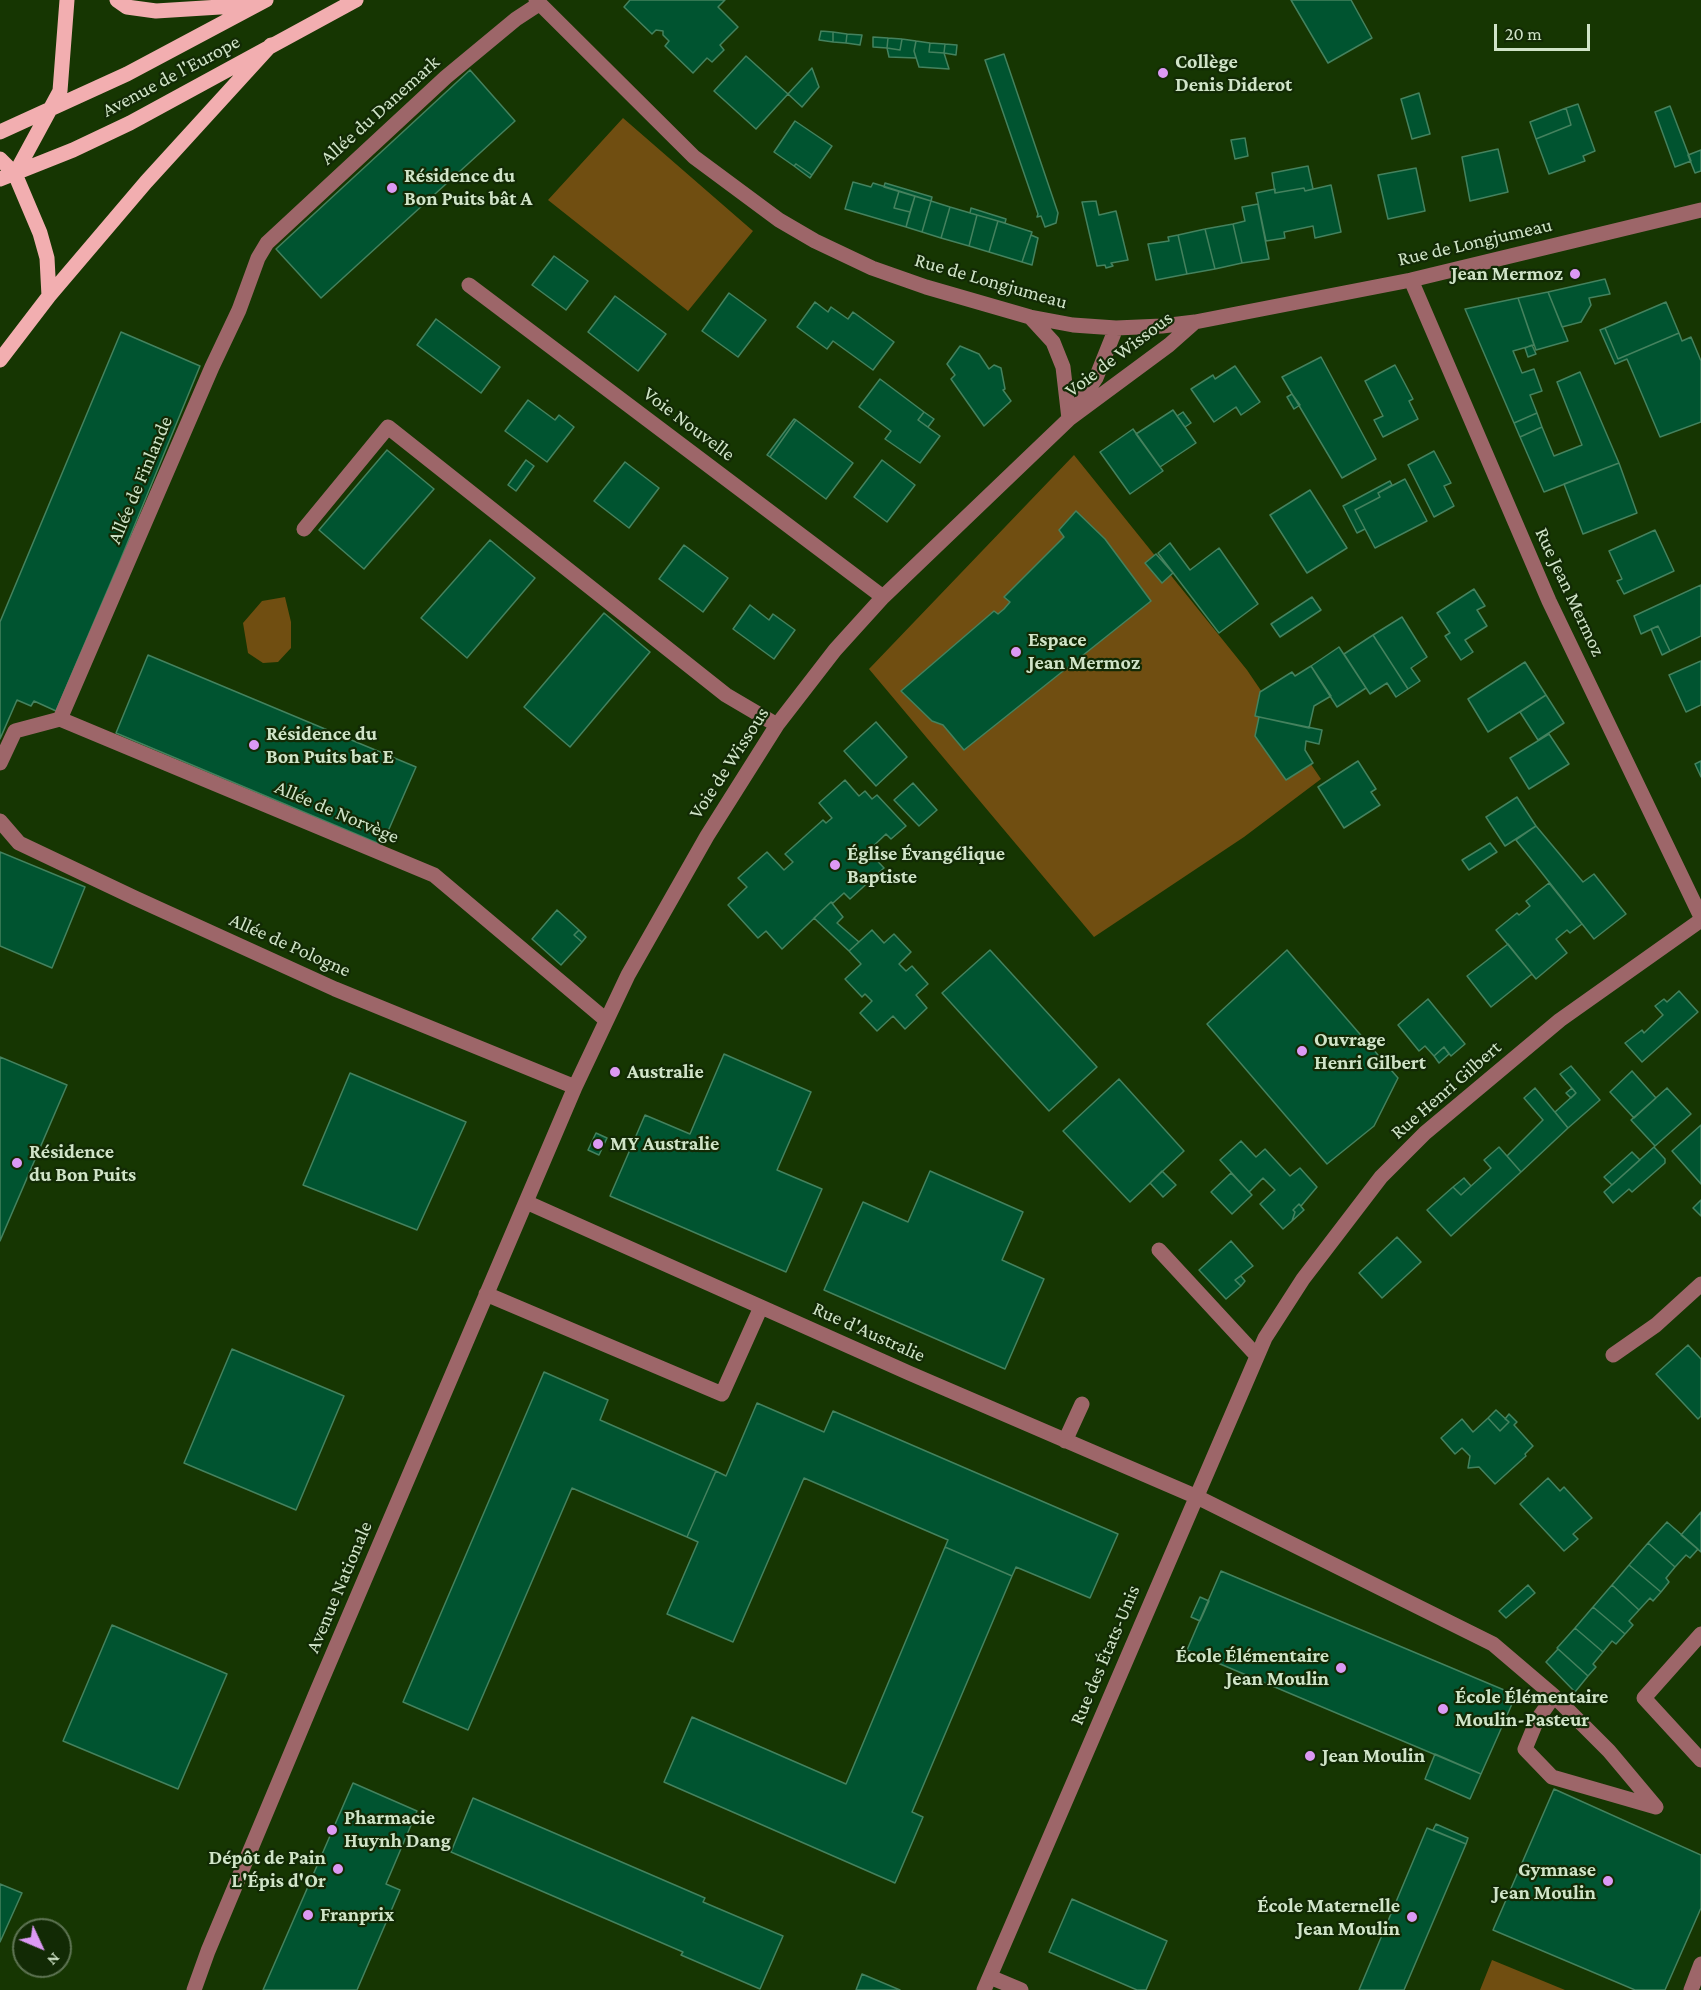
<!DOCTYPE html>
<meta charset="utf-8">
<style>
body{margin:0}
#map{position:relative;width:1701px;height:1990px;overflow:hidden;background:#163602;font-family:"Crimson Pro",serif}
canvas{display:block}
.north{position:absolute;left:12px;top:1918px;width:60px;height:60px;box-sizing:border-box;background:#122a05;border:2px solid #5e7453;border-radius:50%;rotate:134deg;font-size:16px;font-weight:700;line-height:24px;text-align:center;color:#d0e4c8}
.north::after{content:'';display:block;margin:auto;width:21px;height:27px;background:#dc99f4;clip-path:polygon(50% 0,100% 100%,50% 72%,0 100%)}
.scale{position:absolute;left:1494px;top:24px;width:96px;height:27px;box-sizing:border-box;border:3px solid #d0e4c8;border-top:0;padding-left:8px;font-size:18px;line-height:21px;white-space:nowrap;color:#d0e4c8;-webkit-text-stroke:4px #122a05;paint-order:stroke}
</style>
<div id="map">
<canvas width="1701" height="1990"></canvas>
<div class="north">N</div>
<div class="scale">20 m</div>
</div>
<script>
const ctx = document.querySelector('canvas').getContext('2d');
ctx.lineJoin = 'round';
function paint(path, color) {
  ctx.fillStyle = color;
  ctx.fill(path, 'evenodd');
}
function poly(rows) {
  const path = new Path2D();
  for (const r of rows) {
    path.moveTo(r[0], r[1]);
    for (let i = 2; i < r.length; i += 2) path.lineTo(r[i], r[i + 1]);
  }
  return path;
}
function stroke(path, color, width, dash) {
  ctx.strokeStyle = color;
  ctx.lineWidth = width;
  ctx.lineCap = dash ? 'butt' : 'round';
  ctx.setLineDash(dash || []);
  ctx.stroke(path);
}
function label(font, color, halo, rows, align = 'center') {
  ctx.font = font + ' "Crimson Pro",serif';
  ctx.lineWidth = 4.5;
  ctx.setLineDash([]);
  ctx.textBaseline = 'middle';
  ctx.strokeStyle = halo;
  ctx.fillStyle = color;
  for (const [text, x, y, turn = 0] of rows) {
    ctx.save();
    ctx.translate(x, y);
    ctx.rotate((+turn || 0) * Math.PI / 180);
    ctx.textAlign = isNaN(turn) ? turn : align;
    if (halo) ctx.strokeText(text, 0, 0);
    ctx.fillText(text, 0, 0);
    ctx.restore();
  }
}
paint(poly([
 [623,118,753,231,688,311,548,200],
 [1074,455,1247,670,1321,779,1244,837,1094,937,869,669],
 [285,597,291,622,291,648,278,662,263,663,248,653,243,623,262,601],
 [1492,1960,1565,1990,1480,1990]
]), '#704e11');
const building = poly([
 [630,0,725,0,718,7,738,27,720,45,724,50,712,62,707,58,693,73,665,46,669,41,663,35,663,31,656,30,652,34,624,7,630,0],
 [1291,0,1351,0,1372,38,1328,63,1291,0],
 [821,31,833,32,833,42,819,40,821,31],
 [833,32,847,34,846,43,833,42,833,32],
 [847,34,862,35,860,45,846,43,847,34],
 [873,37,888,38,887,48,873,47,873,37],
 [888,38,902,39,900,50,887,48,888,38],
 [902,39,916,41,914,51,916,58,889,57,887,48,900,50,902,39],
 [916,41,930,43,929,52,944,53,949,69,919,67,914,51,916,41],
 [930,43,945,44,944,53,929,52,930,43],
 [945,44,957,45,956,55,944,53,945,44],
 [1004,54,1058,213,1056,223,1045,227,1041,216,1037,217,1038,214,985,60,1004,54],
 [746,56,788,94,756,129,714,91,746,56],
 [812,68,819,87,802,107,788,94,812,68],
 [470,70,515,121,321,298,276,249,470,70],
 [1419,93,1430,134,1412,139,1401,99,1419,93],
 [1578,104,1595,151,1583,156,1585,161,1549,174,1536,139,1571,125,1566,108,1578,104],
 [1670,106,1691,161,1675,167,1655,112,1670,106],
 [1566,108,1571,125,1536,139,1530,122,1566,108],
 [795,121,832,146,812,175,796,164,794,166,774,152,795,121],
 [1245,138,1248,156,1235,159,1231,140,1245,138],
 [1498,149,1508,192,1470,201,1462,157,1498,149],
 [1701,150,1701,171,1695,173,1688,155,1701,150],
 [796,164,812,175,810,178,794,166,796,164],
 [1308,166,1313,189,1305,191,1304,188,1275,193,1272,173,1308,166],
 [1416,168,1425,211,1388,219,1378,175,1416,168],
 [853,182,871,187,873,183,899,191,894,208,910,212,906,227,845,209,853,182],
 [885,183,932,197,931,201,884,187,885,183],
 [1331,185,1341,232,1315,238,1313,226,1284,232,1285,238,1266,241,1256,193,1275,189,1275,193,1304,188,1305,191,1331,185],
 [899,191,915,196,910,212,894,208,899,191],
 [915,196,931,201,922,232,906,227,915,196],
 [931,201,950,207,941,238,922,232,931,201],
 [1096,201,1099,215,1116,211,1128,260,1111,263,1113,266,1106,268,1105,265,1097,266,1082,202,1096,201],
 [1258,204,1269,259,1242,263,1233,224,1245,221,1242,207,1258,204],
 [950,207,977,215,969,246,941,238,950,207],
 [971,208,1006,219,1005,223,970,213,971,208],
 [977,215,998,221,989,252,969,246,977,215],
 [998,221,1032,232,1022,262,989,252,998,221],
 [1233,224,1242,263,1215,269,1205,229,1233,224],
 [1205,229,1215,269,1187,274,1178,235,1205,229],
 [1031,235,1038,238,1032,265,1022,262,1031,235],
 [1178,235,1187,274,1156,280,1148,244,1169,241,1168,237,1178,235],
 [554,256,588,281,566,310,532,285,554,256],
 [1605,279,1610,294,1589,298,1591,305,1581,322,1562,327,1548,292,1605,279],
 [1548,292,1568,341,1536,350,1518,298,1548,292],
 [729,293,766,320,738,357,702,331,729,293],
 [615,296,666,334,638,371,588,332,615,296],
 [1518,298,1534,345,1513,351,1522,373,1534,369,1542,391,1530,395,1537,413,1514,423,1465,309,1518,298],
 [815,302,828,312,831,307,848,319,853,312,894,342,873,370,833,341,827,349,797,327,815,302],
 [1666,302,1679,333,1618,359,1605,328,1666,302],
 [436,319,500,367,481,393,417,345,436,319],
 [1605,328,1618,359,1679,333,1682,341,1691,337,1701,361,1701,422,1660,437,1627,359,1615,364,1600,330,1605,328],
 [121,332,200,366,120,561,56,711,34,701,31,706,17,700,0,739,0,622,121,332],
 [1532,345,1536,354,1528,357,1525,348,1532,345],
 [960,346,979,354,989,369,994,365,1001,368,1005,389,1003,390,1011,401,984,426,951,379,955,375,947,364,960,346],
 [1321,357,1376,459,1342,478,1282,377,1321,357],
 [1395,365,1413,399,1409,401,1418,419,1383,437,1374,420,1383,416,1365,381,1395,365],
 [1235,366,1260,402,1241,415,1236,407,1214,422,1191,389,1213,375,1215,379,1235,366],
 [1580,372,1619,463,1544,492,1520,437,1542,427,1554,456,1582,445,1557,382,1580,372],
 [880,379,924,412,918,420,940,436,920,463,885,439,891,431,859,407,880,379],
 [1292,394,1300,405,1294,409,1287,397,1292,394],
 [528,400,555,420,559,415,574,427,547,462,505,431,528,400],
 [1173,410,1196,443,1160,467,1136,434,1173,410],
 [924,412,934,419,928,427,918,420,924,412],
 [1183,412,1191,423,1185,427,1177,416,1183,412],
 [1537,413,1542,427,1520,437,1514,423,1537,413],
 [794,419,796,420,770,457,767,455,794,419],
 [796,420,853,463,826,499,770,457,796,420],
 [1133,429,1163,471,1130,494,1100,452,1133,429],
 [387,450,434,489,364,569,319,530,387,450],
 [1434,451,1451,483,1444,486,1454,506,1434,517,1408,465,1434,451],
 [526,460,534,466,516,491,508,485,526,460],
 [882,460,915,485,887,522,854,497,882,460],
 [625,462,659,488,629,528,594,501,625,462],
 [1619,463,1637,513,1583,534,1564,484,1619,463],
 [1405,479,1427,521,1375,548,1355,510,1380,497,1378,493,1405,479],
 [1390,481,1392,485,1378,493,1380,497,1355,510,1365,529,1357,533,1343,506,1390,481],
 [1310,490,1347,548,1307,573,1270,515,1310,490],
 [1076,511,1105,539,1151,601,964,750,943,725,932,721,901,691,994,611,998,614,1004,609,1010,602,1004,597,1064,537,1059,530,1076,511],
 [1655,530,1674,571,1624,594,1617,581,1622,579,1609,551,1655,530],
 [490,540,535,578,467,658,421,618,490,540],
 [1170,543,1190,570,1219,548,1258,604,1219,633,1158,553,1170,543],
 [684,545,728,578,703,612,659,579,684,545],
 [1156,554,1173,573,1162,583,1145,563,1156,554],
 [1701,585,1701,636,1670,651,1658,626,1641,634,1634,616,1701,585],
 [1474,589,1485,606,1477,610,1487,626,1465,640,1473,652,1461,660,1445,636,1450,633,1437,613,1474,589],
 [1312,597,1321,610,1280,637,1271,624,1312,597],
 [750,605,769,620,773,614,795,630,774,659,733,629,750,605],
 [604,613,650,652,570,747,524,707,604,613],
 [1402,617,1427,657,1411,668,1420,681,1408,689,1373,635,1402,617],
 [1658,626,1670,651,1662,655,1651,629,1658,626],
 [1373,635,1408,689,1396,697,1387,683,1370,694,1344,654,1373,635],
 [1339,647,1366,688,1337,707,1311,666,1339,647],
 [148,655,416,767,382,845,116,733,148,655],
 [1701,661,1701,705,1686,712,1669,675,1701,661],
 [1525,662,1546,695,1488,732,1468,699,1525,662],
 [1311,666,1331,696,1314,706,1309,728,1255,716,1260,692,1292,672,1295,676,1311,666],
 [1546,695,1564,723,1538,740,1520,712,1546,695],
 [1259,717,1322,730,1319,744,1306,741,1305,750,1313,763,1286,780,1255,736,1259,717],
 [876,722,907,757,876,786,844,751,876,722],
 [1549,734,1569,764,1529,789,1510,758,1549,734],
 [1358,761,1376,789,1371,792,1380,805,1344,828,1318,787,1358,761],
 [1701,761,1701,777,1695,764,1701,761],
 [845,780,859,796,865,791,872,799,877,795,906,826,891,839,886,834,868,851,884,868,850,899,844,893,833,903,831,902,782,949,766,931,758,938,728,905,747,887,738,878,767,852,784,870,793,862,785,854,823,820,826,823,832,818,819,803,845,780],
 [913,783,937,810,919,826,894,800,913,783],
 [1517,797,1536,826,1505,846,1486,817,1517,797],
 [1536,826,1583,882,1594,874,1626,914,1594,939,1516,840,1536,826],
 [1490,843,1497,852,1469,870,1462,860,1490,843],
 [0,852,85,887,52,968,0,946,0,852],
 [1549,883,1582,924,1570,933,1567,930,1556,939,1567,953,1536,979,1496,930,1517,913,1519,915,1530,906,1526,901,1549,883],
 [831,902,843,917,837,923,859,942,849,951,814,918,831,902],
 [557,910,579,930,574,935,582,942,561,965,532,939,557,910],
 [579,930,586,937,582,942,574,935,579,930],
 [872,930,884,943,894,934,911,952,899,964,906,971,912,966,928,984,916,995,927,1008,905,1029,893,1016,877,1031,860,1013,872,1001,865,994,862,997,845,979,861,964,849,951,872,930],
 [1508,944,1532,974,1491,1007,1467,976,1508,944],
 [990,950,1097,1067,1049,1111,942,993,990,950],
 [1287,950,1398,1078,1374,1126,1327,1164,1207,1024,1287,950],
 [1679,991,1698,1012,1642,1062,1625,1043,1642,1030,1644,1033,1663,1015,1655,1006,1664,999,1667,1002,1679,991],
 [1428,999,1465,1044,1451,1056,1444,1047,1434,1056,1425,1046,1419,1051,1398,1025,1428,999],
 [1444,1047,1449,1054,1439,1063,1434,1056,1444,1047],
 [724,1054,811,1092,777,1170,822,1189,786,1272,610,1196,645,1115,690,1134,724,1054],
 [0,1057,67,1085,0,1241,0,1057],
 [1571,1066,1600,1100,1568,1128,1555,1112,1576,1093,1560,1074,1571,1066],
 [1632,1071,1656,1098,1634,1118,1610,1092,1632,1071],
 [350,1073,466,1122,417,1230,303,1185,350,1073],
 [1119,1079,1184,1151,1130,1202,1063,1131,1119,1079],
 [1535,1088,1568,1128,1521,1172,1507,1156,1543,1120,1524,1098,1535,1088],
 [1572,1088,1576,1093,1571,1098,1566,1093,1572,1088],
 [1667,1088,1691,1114,1655,1146,1631,1120,1667,1088],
 [1701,1125,1701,1184,1672,1151,1701,1125],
 [596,1133,607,1138,599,1155,588,1150,596,1133],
 [1241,1141,1256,1157,1265,1149,1290,1176,1300,1168,1317,1187,1301,1206,1299,1204,1293,1210,1295,1212,1292,1221,1283,1229,1260,1204,1275,1190,1263,1178,1249,1192,1220,1160,1241,1141],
 [1499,1147,1521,1172,1451,1236,1427,1210,1453,1187,1461,1195,1491,1168,1484,1160,1499,1147],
 [1654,1147,1665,1159,1665,1163,1632,1192,1629,1189,1613,1203,1604,1192,1654,1147],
 [1632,1152,1640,1160,1612,1185,1604,1177,1632,1152],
 [930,1171,1023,1212,1002,1260,1044,1279,1005,1369,824,1290,863,1202,908,1222,930,1171],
 [1162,1171,1176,1185,1163,1197,1150,1183,1162,1171],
 [1231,1173,1252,1195,1232,1214,1211,1192,1231,1173],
 [1464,1178,1471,1186,1461,1195,1453,1187,1464,1178],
 [1701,1200,1701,1216,1693,1208,1701,1200],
 [1299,1204,1304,1210,1292,1221,1295,1212,1293,1210,1299,1204],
 [1397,1237,1421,1262,1382,1298,1359,1273,1397,1237],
 [1231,1241,1253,1266,1235,1280,1241,1286,1226,1299,1199,1270,1231,1241],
 [1241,1276,1245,1281,1241,1286,1235,1280,1241,1276],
 [1688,1345,1701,1359,1701,1416,1698,1419,1656,1374,1688,1345],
 [232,1349,344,1396,296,1510,184,1463,232,1349],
 [544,1372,608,1400,600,1420,716,1471,687,1537,572,1488,468,1730,403,1702,544,1372],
 [757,1403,824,1432,833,1411,1118,1534,1090,1598,1016,1567,1012,1576,945,1547,948,1540,804,1478,733,1642,667,1614,698,1542,687,1537,716,1471,726,1476,757,1403],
 [1496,1410,1509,1422,1500,1431,1488,1418,1496,1410],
 [1509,1414,1517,1422,1514,1425,1533,1446,1525,1454,1526,1456,1495,1484,1479,1467,1468,1468,1470,1456,1462,1448,1455,1454,1441,1438,1462,1419,1473,1432,1488,1418,1500,1431,1509,1422,1505,1419,1509,1414],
 [1548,1478,1560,1491,1564,1487,1592,1518,1573,1534,1578,1539,1564,1551,1520,1504,1548,1478],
 [1701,1512,1701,1552,1681,1535,1701,1512],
 [1667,1522,1698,1549,1690,1558,1686,1555,1675,1567,1648,1543,1667,1522],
 [1648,1543,1675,1567,1666,1578,1669,1582,1661,1592,1629,1565,1648,1543],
 [945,1547,1012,1576,912,1812,923,1817,895,1883,664,1782,692,1717,846,1784,945,1547],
 [1629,1565,1661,1592,1653,1601,1650,1598,1639,1610,1612,1585,1629,1565],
 [1221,1571,1516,1695,1481,1774,1187,1650,1221,1571],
 [1528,1585,1535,1593,1506,1618,1499,1611,1528,1585],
 [1612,1585,1639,1610,1629,1621,1633,1625,1625,1634,1593,1607,1612,1585],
 [1200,1597,1209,1601,1200,1621,1191,1617,1200,1597],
 [1593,1607,1625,1634,1616,1644,1612,1641,1603,1652,1575,1628,1593,1607],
 [112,1625,227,1674,178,1789,63,1741,112,1625],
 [1575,1628,1603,1652,1593,1664,1596,1667,1588,1676,1557,1648,1575,1628],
 [1558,1649,1588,1676,1575,1692,1546,1662,1558,1649],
 [1435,1754,1481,1774,1470,1799,1425,1779,1435,1754],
 [353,1783,417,1811,386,1884,400,1890,357,1990,263,1990,353,1783],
 [1554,1789,1701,1855,1701,1908,1665,1990,1635,1990,1493,1930,1554,1789],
 [473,1798,705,1898,703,1902,783,1936,760,1989,681,1955,683,1952,451,1852,473,1798],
 [1436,1824,1468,1838,1466,1844,1433,1830,1436,1824],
 [1427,1828,1466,1844,1404,1990,1359,1990,1427,1828],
 [0,1884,22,1893,0,1942,0,1884],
 [1072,1899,1167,1941,1146,1990,1137,1990,1049,1952,1072,1899],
 [862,1974,900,1990,856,1990,862,1974]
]);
paint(building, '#005430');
stroke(building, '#44825e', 1.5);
stroke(poly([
 [536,0,694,157,779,220,815,241,872,268,926,287,1030,317,1073,325,1116,328,1162,326,1195,322,1411,280,1701,210],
 [1411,280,1549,601,1701,917],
 [469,285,883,597],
 [1030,317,1053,342,1063,367,1069,419],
 [1075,410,1096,378,1116,328],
 [304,529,388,427,726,695,777,725],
 [60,719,212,367,239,310,258,258,267,243,446,77,516,19,539,4],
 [0,763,15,731,60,719,434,875,606,1020],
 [0,821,19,843,135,898,335,989,575,1087],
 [526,1202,909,1373,1197,1497,1493,1644,1554,1696,1537,1720,1525,1749,1552,1777,1656,1807,1609,1751,1554,1696],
 [1159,1250,1257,1356],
 [486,1294,722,1394,761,1307],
 [1613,1355,1656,1325,1701,1284],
 [1065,1441,1082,1404],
 [1701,1634,1644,1698,1701,1760],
 [990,1977,1021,1990],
 [194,1990,208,1951,317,1691,575,1087,628,975,707,836,777,725,835,650,883,597,1069,419,1169,345,1195,322],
 [984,1990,1265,1338,1303,1279,1381,1177,1425,1133,1560,1020,1701,920],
 [1691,1990,1701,1964]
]), '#9d6669', 15);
stroke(poly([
 [117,0,127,7,156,11,252,5],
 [0,132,127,74,266,0],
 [0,159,15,174,40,233,47,258,49,296],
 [15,174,60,91,67,0],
 [0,179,73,150,130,123,356,0],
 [0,360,49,296,146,182,271,45]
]), '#f2aeb0', 15);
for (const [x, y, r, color] of [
 [1163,73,6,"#dc99f4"],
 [392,188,6,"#dc99f4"],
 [1575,274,6,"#dc99f4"],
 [1016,652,6,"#dc99f4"],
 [254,745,6,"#dc99f4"],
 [835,865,6,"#dc99f4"],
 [1302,1051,6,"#dc99f4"],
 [615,1072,6,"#dc99f4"],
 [598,1144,6,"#dc99f4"],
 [17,1163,6,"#dc99f4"],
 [1341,1668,6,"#dc99f4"],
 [1443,1709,6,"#dc99f4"],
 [1310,1756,6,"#dc99f4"],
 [332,1830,6,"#dc99f4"],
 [338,1869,6,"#dc99f4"],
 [1608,1881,6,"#dc99f4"],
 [308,1915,6,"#dc99f4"],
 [1412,1917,6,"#dc99f4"]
]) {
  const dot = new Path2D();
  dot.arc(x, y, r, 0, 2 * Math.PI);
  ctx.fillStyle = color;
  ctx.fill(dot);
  stroke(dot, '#122a05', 2);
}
label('bold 20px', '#d0e4c8', '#122a05', [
 ["Collège",1175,62],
 ["Denis Diderot",1175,85],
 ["Résidence du",404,176],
 ["Bon Puits bât A",404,199],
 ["Jean Mermoz",1563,274,"right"],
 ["Espace",1028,640],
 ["Jean Mermoz",1028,663],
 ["Résidence du",266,734],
 ["Bon Puits bat E",266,757],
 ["Église Évangélique",847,854],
 ["Baptiste",847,877],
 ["Ouvrage",1314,1040],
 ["Henri Gilbert",1314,1063],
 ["Australie",627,1072],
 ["MY Australie",610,1144],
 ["Résidence",29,1152],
 ["du Bon Puits",29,1175],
 ["École Élémentaire",1329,1656,"right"],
 ["Jean Moulin",1329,1679,"right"],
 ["École Élémentaire",1455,1697],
 ["Moulin-Pasteur",1455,1720],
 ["Jean Moulin",1322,1756],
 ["Pharmacie",344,1818],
 ["Huynh Dang",344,1841],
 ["Dépôt de Pain",326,1858,"right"],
 ["L'Épis d'Or",326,1881,"right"],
 ["Gymnase",1596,1870,"right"],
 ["Jean Moulin",1596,1893,"right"],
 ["École Maternelle",1400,1906,"right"],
 ["Jean Moulin",1400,1929,"right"],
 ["Franprix",320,1915]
], 'left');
label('20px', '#d0e4c8', '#122a05', [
 ["Avenue de l'Europe",171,76,-28],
 ["Allée du Danemark",380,110,-42],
 ["Rue de Longjumeau",1475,242,-13],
 ["Rue de Longjumeau",991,281,16],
 ["Voie de Wissous",1119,354,-37],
 ["Voie Nouvelle",689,424,37],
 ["Allée de Finlande",140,480,-67],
 ["Rue Jean Mermoz",1570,592,65],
 ["Voie de Wissous",729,763,-57],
 ["Allée de Norvège",337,812,23],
 ["Allée de Pologne",290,945,24],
 ["Rue Henri Gilbert",1446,1090,-41],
 ["Rue d'Australie",869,1332,24],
 ["Avenue Nationale",339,1587,-67],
 ["Rue des États-Unis",1105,1655,-67]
]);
</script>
